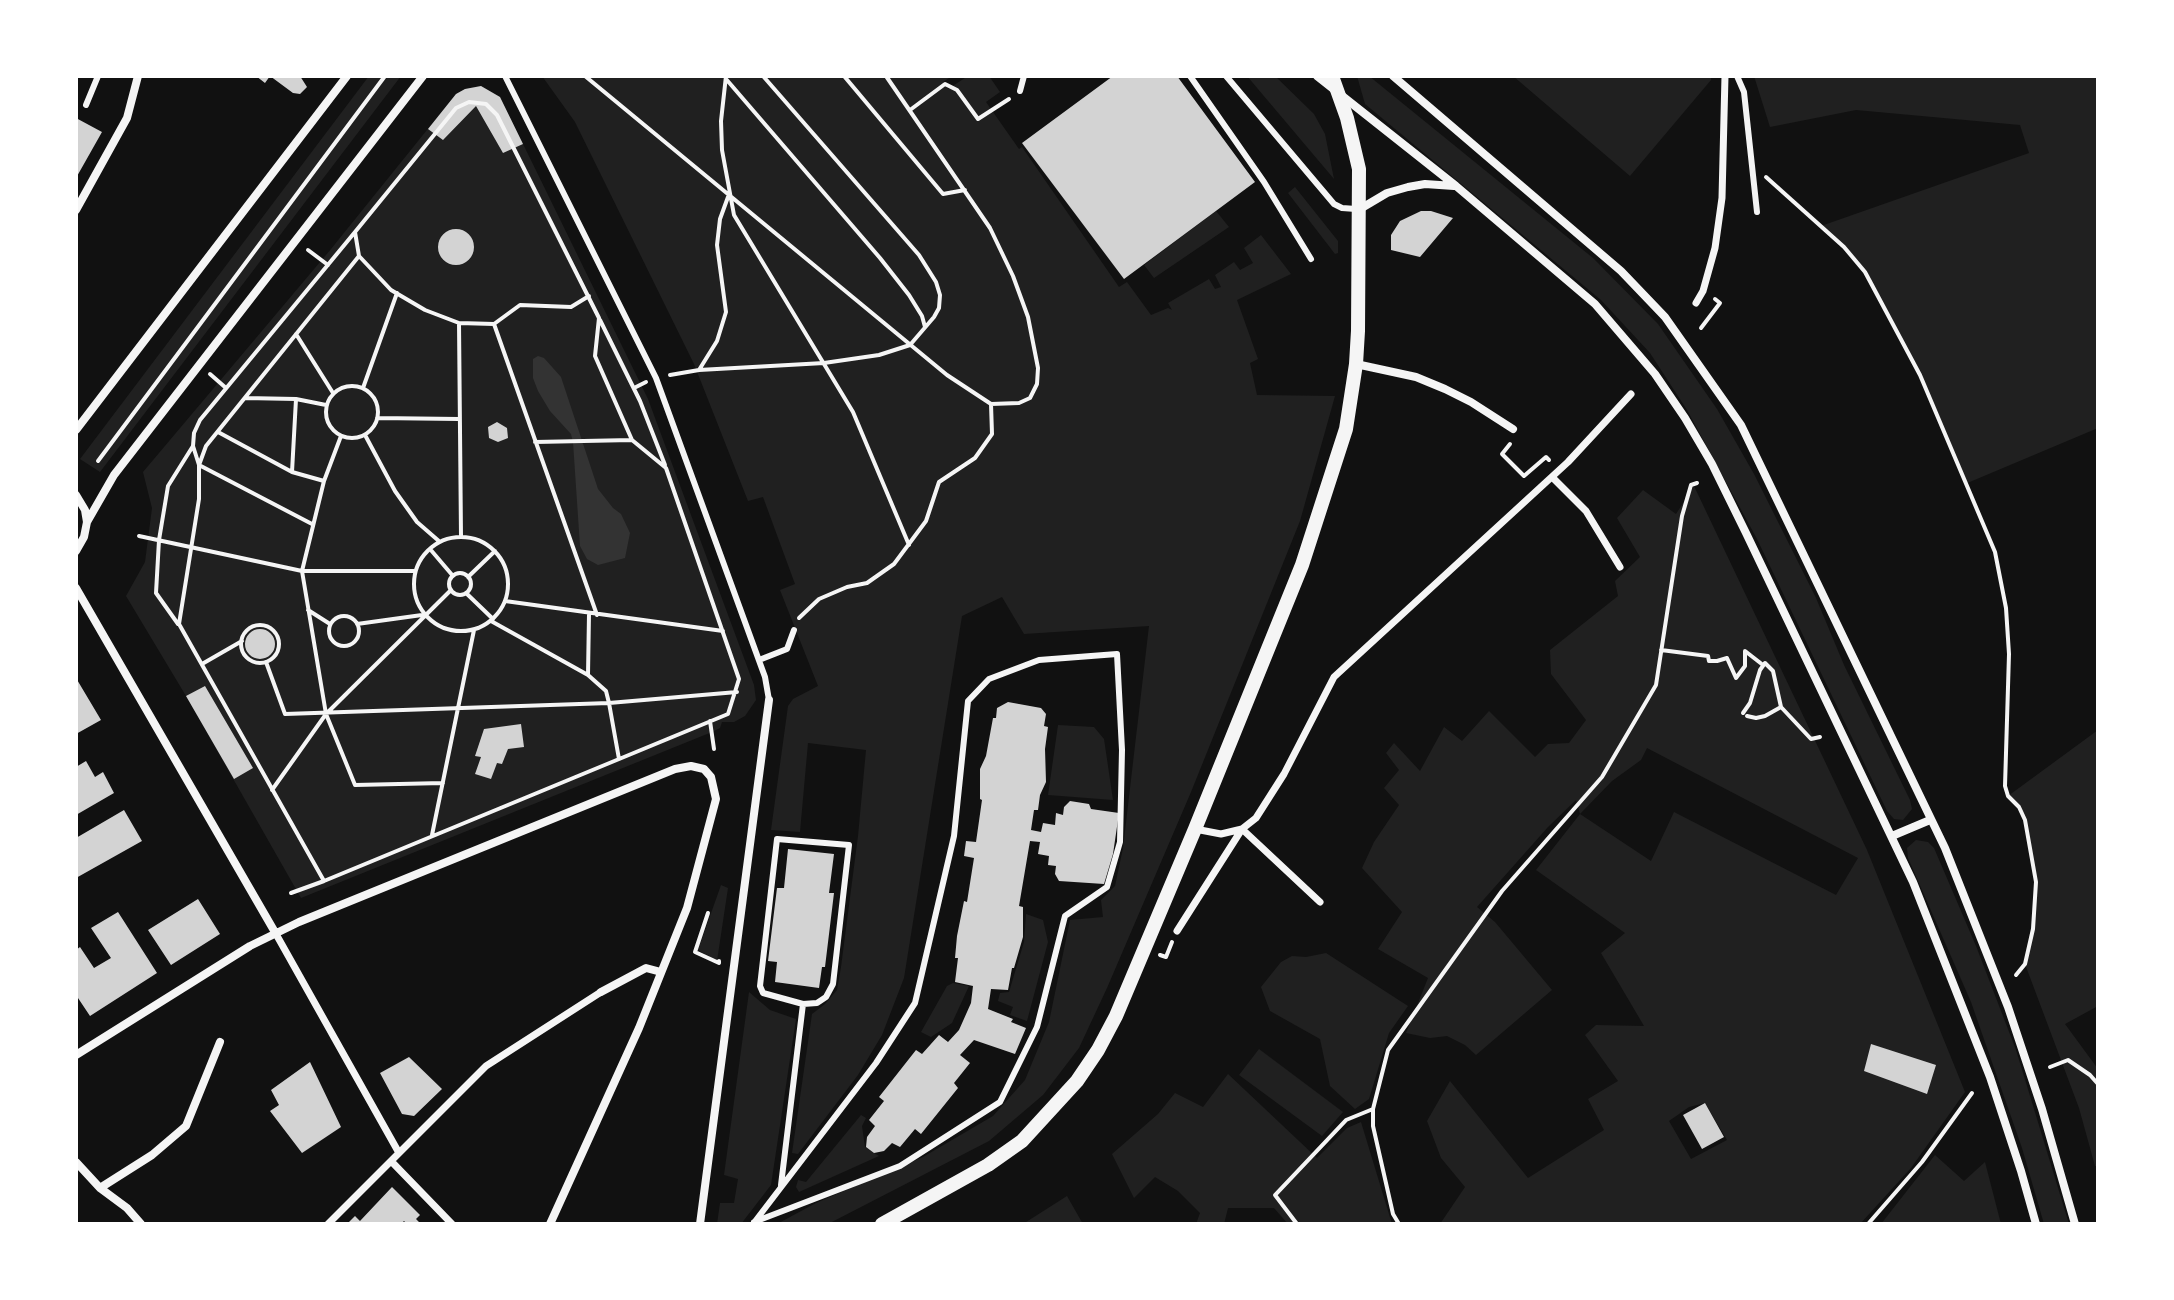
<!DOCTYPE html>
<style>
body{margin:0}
#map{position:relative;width:2174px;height:1300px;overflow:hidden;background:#111;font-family:"Golos Text",sans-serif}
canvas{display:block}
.frame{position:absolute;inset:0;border:78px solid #fff;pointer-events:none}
</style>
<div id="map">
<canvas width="2174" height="1300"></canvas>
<div class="frame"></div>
</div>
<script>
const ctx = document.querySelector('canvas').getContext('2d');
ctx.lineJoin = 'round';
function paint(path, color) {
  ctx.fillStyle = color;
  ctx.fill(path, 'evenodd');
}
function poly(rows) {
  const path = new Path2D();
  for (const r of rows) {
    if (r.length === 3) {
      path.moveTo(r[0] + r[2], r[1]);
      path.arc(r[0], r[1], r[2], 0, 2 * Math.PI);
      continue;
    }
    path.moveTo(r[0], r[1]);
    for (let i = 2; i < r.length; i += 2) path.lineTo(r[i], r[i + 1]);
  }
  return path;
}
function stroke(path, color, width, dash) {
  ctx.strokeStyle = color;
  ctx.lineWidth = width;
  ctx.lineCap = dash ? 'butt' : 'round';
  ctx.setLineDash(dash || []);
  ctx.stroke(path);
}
paint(poly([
 [369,76,401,76,100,472,80,459],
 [542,76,947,76,949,78,943,82,948,89,968,76,989,76,1000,92,986,102,1019,149,1022,147,1119,287,1127,282,1151,315,1168,308,1172,310,1168,303,1209,279,1215,289,1221,287,1215,275,1234,262,1240,270,1253,263,1244,248,1261,235,1291,274,1237,300,1258,359,1250,363,1257,395,1335,396,1300,521,1191,792,1107,988,1079,1048,1043,1095,989,1141,828,1224,777,1224,816,1203,923,1157,993,1116,1025,1080,1049,1022,1070,920,1103,917,1101,900,1115,886,1123,848,1149,626,1024,634,1002,597,962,616,904,978,882,1035,858,1075,798,1154,792,1153,812,1014,825,1004,837,990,841,967,858,836,866,750,808,743,800,832,771,830,788,706,793,699,818,686,780,590,795,584,763,497,748,501,694,364,575,122],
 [1247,76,1275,76,1314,114,1325,134,1334,179],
 [1357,76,1369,76,1593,258,1658,324,1717,409,1754,474,1816,598,1844,665,1910,800,1912,809,1903,820,1894,819,1887,811,1757,539,1687,410,1650,353,1601,300,1365,104],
 [1513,76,1711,76,1711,80,1630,176],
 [1754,76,2098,76,2098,428,1965,484,1920,375,1865,272,1844,247,1821,226,2029,153,2020,125,1856,110,1770,127],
 [481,86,500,97,648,399,754,685,756,700,745,716,734,722,722,722,720,728,712,732,301,898,186,696,126,596,145,562,152,508,143,472,331,249,456,94,465,89],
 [1295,187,1338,241,1338,253,1335,254,1288,193],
 [1216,211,1229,227,1154,278,1144,265],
 [1694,486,1867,850,1965,1092,1911,1168,1860,1224,1440,1224,1465,1187,1441,1158,1427,1121,1450,1081,1528,1178,1604,1130,1588,1099,1618,1081,1585,1035,1596,1025,1644,1026,1601,953,1625,933,1536,870,1580,814,1576,800,1548,827,1477,907,1495,922,1552,990,1476,1055,1465,1045,1447,1036,1430,1038,1406,1033,1428,978,1378,949,1402,912,1362,868,1374,842,1399,805,1384,788,1399,770,1386,753,1394,743,1420,771,1444,727,1462,741,1489,711,1535,757,1548,744,1569,743,1586,720,1551,674,1550,650,1618,596,1615,581,1640,557,1617,518,1643,490,1676,514],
 [1647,748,1858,858,1836,895,1674,812,1651,861,1580,814,1612,781,1641,760],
 [1705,1103,1727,1140,1691,1159,1669,1121,1689,1107],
 [1058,725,1094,727,1104,739,1113,800,1048,795],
 [2098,730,2098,1006,2065,1024,2098,1069,2098,1166,2095,1166,2079,1108,2025,964,2036,895,2028,832,2019,807,2008,796],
 [1916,840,1928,842,1934,848,1976,946,2016,1050,2069,1224,2044,1224,2022,1148,1971,1002,1908,858,1907,848],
 [721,885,728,888,717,961,698,950],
 [1026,914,1043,920,1048,942,1027,1021,1010,1015,1013,1007,998,1001,1000,993,1009,992,1024,942],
 [1326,953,1408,1006,1389,1033,1369,1099,1355,1109,1330,1086,1320,1039,1270,1011,1261,987,1281,962,1292,956,1306,957],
 [953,983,969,986,952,1023,931,1037,921,1032,947,986],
 [749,992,770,1010,796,1019,771,1185,741,1224,717,1224,720,1203,734,1203,738,1179,724,1175],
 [1259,1049,1343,1112,1322,1136,1239,1075],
 [1228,1074,1317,1158,1347,1128,1361,1122,1392,1224,1288,1224,1274,1208,1228,1208,1224,1224,1196,1224,1200,1213,1178,1191,1155,1177,1134,1198,1112,1154,1158,1114,1175,1093,1203,1107],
 [861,1115,866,1118,862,1126,865,1147,879,1156,799,1192,796,1187,798,1180,806,1182],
 [1935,1155,1964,1181,1985,1162,2001,1224,1881,1224],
 [1067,1196,1083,1224,1023,1224]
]), '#202020');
paint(poly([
 [538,356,544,358,561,377,598,489,613,508,621,514,630,533,625,558,598,565,587,559,580,546,573,442,571,434,550,411,538,391,533,378,533,359]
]), '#333');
paint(poly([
 [256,76,300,76,307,87,300,94,293,93,270,76,265,83],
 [1113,76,1177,76,1255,182,1124,279,1022,143],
 [481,86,500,97,523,144,503,153,476,106,443,140,428,129,456,94,465,89],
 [76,118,102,132,76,178],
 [1421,211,1431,211,1453,218,1420,257,1391,250,1391,235,1400,221],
 [456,247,18],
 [497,422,507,428,508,438,498,442,489,438,488,427],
 [260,644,15],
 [76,678,101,720,76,734],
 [205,686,253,768,234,779,186,696],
 [1008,702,1041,708,1046,714,1044,726,1048,727,1045,749,1046,782,1040,795,1038,810,1034,810,1031,830,1041,832,1043,823,1055,825,1056,813,1063,815,1064,807,1070,801,1089,804,1091,809,1119,813,1113,854,1104,884,1059,881,1055,874,1056,866,1048,865,1049,856,1038,854,1040,842,1030,841,1019,906,1023,907,1023,937,1014,968,1012,968,1008,990,991,989,988,1009,1013,1019,1011,1022,1026,1028,1015,1054,974,1040,960,1055,970,1063,954,1083,958,1088,921,1134,915,1129,900,1147,892,1143,884,1151,874,1153,866,1147,867,1137,875,1126,869,1120,884,1101,879,1097,916,1050,922,1054,939,1035,948,1042,959,1030,971,1003,973,986,955,982,958,958,955,958,957,936,964,901,967,902,974,858,964,856,966,841,976,842,982,800,980,799,980,769,986,756,993,718,996,718,997,708],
 [521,724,524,747,508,749,502,764,497,763,491,779,475,774,481,757,475,756,484,729],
 [86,761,95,777,103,772,114,793,76,815,76,767],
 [124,810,142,841,76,878,76,838],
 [788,849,834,854,829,893,834,893,825,967,822,967,819,988,775,982,777,962,768,961,777,888,784,888],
 [198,899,220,934,171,965,148,930],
 [118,912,157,973,90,1016,76,995,76,950,80,947,94,968,111,958,91,928],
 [1871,1044,1936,1065,1927,1094,1864,1071],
 [409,1057,442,1089,414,1116,402,1114,380,1073],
 [310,1062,341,1127,302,1153,270,1111,279,1105,271,1090],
 [1705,1103,1724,1137,1702,1149,1683,1115],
 [392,1187,420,1215,416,1219,421,1224,407,1224,404,1221,401,1224,347,1224,355,1216,360,1221]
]), '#d3d3d3');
stroke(poly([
 [585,76,947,375,991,404,1019,403,1030,398,1037,384,1038,368,1028,317,1013,276,990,228,886,76],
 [726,76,721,121,722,150,734,215,853,412,909,545],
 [844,76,943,194,965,190],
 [726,79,880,258,909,295,922,316,925,327],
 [910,110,945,84,957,90,978,119,1009,99],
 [1766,177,1844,247,1865,272,1920,375,1995,552,2006,608,2009,654,2005,786,2008,796,2019,807,2025,820,2036,882,2033,929,2025,964,2016,975],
 [355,232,456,108,469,102,486,104,497,115,599,318,595,356,632,440,666,468,739,679,728,714,324,881,179,624,199,499,199,465,206,446,359,256],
 [308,250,328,265],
 [600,320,640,401,665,465],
 [459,323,461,537],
 [494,324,597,615],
 [1701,328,1720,303,1715,299],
 [296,334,333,393],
 [699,370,717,341,726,312,717,245,720,219,728,197],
 [210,374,226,388],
 [670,375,699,370,824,363,879,355,910,345,934,317,939,308,940,295,936,282,919,255,763,76],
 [352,412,26],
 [363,388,397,293],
 [634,388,646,382],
 [245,398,296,399,326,405],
 [377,418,459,419],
 [218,432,292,472,324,481],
 [365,435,395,491,417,522,440,542],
 [341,436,324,481,302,571,326,714,355,785,443,783],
 [535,442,632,440],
 [1510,444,1502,454,1524,476,1546,457,1549,460],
 [98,461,385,76],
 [292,472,296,399],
 [312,524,199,465,193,446,194,433,200,420,355,232,359,256,391,290,425,310,459,323,494,324,520,305,571,307,589,296],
 [139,536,302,571,415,571],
 [461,584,47],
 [430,549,453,576],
 [460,584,11],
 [468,577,495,551],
 [466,593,493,619],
 [505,601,723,631],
 [308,610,330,624],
 [344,631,15],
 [799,618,819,599,847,587,867,583,894,564,926,521,939,482,975,458,992,434,991,404],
 [491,621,588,675,606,691,609,703,737,692],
 [178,624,156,593,159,540,168,486,193,446],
 [357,624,422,615],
 [260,644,19],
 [1661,650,1708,656,1709,661,1717,661,1727,658,1736,678,1745,666,1745,651,1763,665],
 [266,662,285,714,609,703,619,759],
 [202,664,242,641],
 [588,675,589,614],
 [1743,713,1750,703,1760,670,1765,663,1773,671,1781,707,1811,739,1820,737],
 [1747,716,1756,718,1765,716,1781,707],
 [710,721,714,749],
 [272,790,326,714,451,590],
 [432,835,474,630],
 [291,893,324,881],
 [708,913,695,952,719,963,719,961],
 [1160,955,1166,957,1172,942],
 [2050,1067,2068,1060,2090,1075,2098,1084],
 [1297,1224,1275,1195,1346,1120,1373,1109],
 [1399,1224,1393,1214,1373,1126,1373,1109,1388,1050,1502,891,1602,777,1656,685,1682,516,1691,485,1697,483],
 [1868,1224,1922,1162,1972,1093]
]), '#f5f5f5', 4);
stroke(poly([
 [505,76,656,378,765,677,769,700],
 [1190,76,1264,182,1311,259],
 [1226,76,1334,204,1342,208,1356,209],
 [1737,76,1744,92,1757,212],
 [1020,91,1024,76],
 [86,105,98,76],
 [759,660,787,649,794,630],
 [781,1185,803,1004,763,993,760,986,777,839,849,845,833,984,826,997,817,1003,803,1004],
 [753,1224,876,1063,915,1003,954,836,968,701,989,679,1039,660,1117,654,1122,750,1120,842,1107,887,1065,916,1037,1027,1000,1102,900,1166,754,1222]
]), '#f5f5f5', 6);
stroke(poly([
 [1696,303,1703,291,1715,248,1722,198,1725,76],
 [1552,477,1586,511,1620,567],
 [1195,829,1221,834,1242,829],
 [1242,829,1320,902],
 [1177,931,1242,829,1256,818,1284,774,1334,677,1568,462,1631,394],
 [276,934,399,1153],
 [391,1161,452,1224],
 [328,1224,486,1066,601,992]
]), '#f5f5f5', 7);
stroke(poly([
 [1317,76,1456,186,1595,304,1655,374,1685,418,1712,464,1746,533,1913,882,1990,1077,2021,1171,2036,1224],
 [1393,76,1621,271,1665,317,1741,425,1945,848,2008,1007,2042,1109,2075,1224],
 [1360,209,1387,193,1408,187,1425,184,1454,186],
 [76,210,127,118,138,76],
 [1356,364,1416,377,1445,389,1471,402,1513,429],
 [76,430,347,76],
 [76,495,85,510,87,522,84,537,76,551],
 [87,522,114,475,423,76],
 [76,588,276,934],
 [1892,836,1930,820],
 [601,992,646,968,661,972],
 [76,1055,250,946,299,922,675,769,691,766,704,769,711,777,716,799,687,908,639,1028,550,1224],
 [76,1162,100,1188,127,1208,141,1224],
 [100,1188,152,1155,186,1126,220,1042],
 [700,1224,769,700]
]), '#f5f5f5', 8);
stroke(poly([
 [882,1224,988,1165,1022,1141,1077,1081,1098,1050,1116,1016,1195,829,1302,565,1346,429,1356,364,1358,331,1359,169,1347,118,1332,76]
]), '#f5f5f5', 14);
</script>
